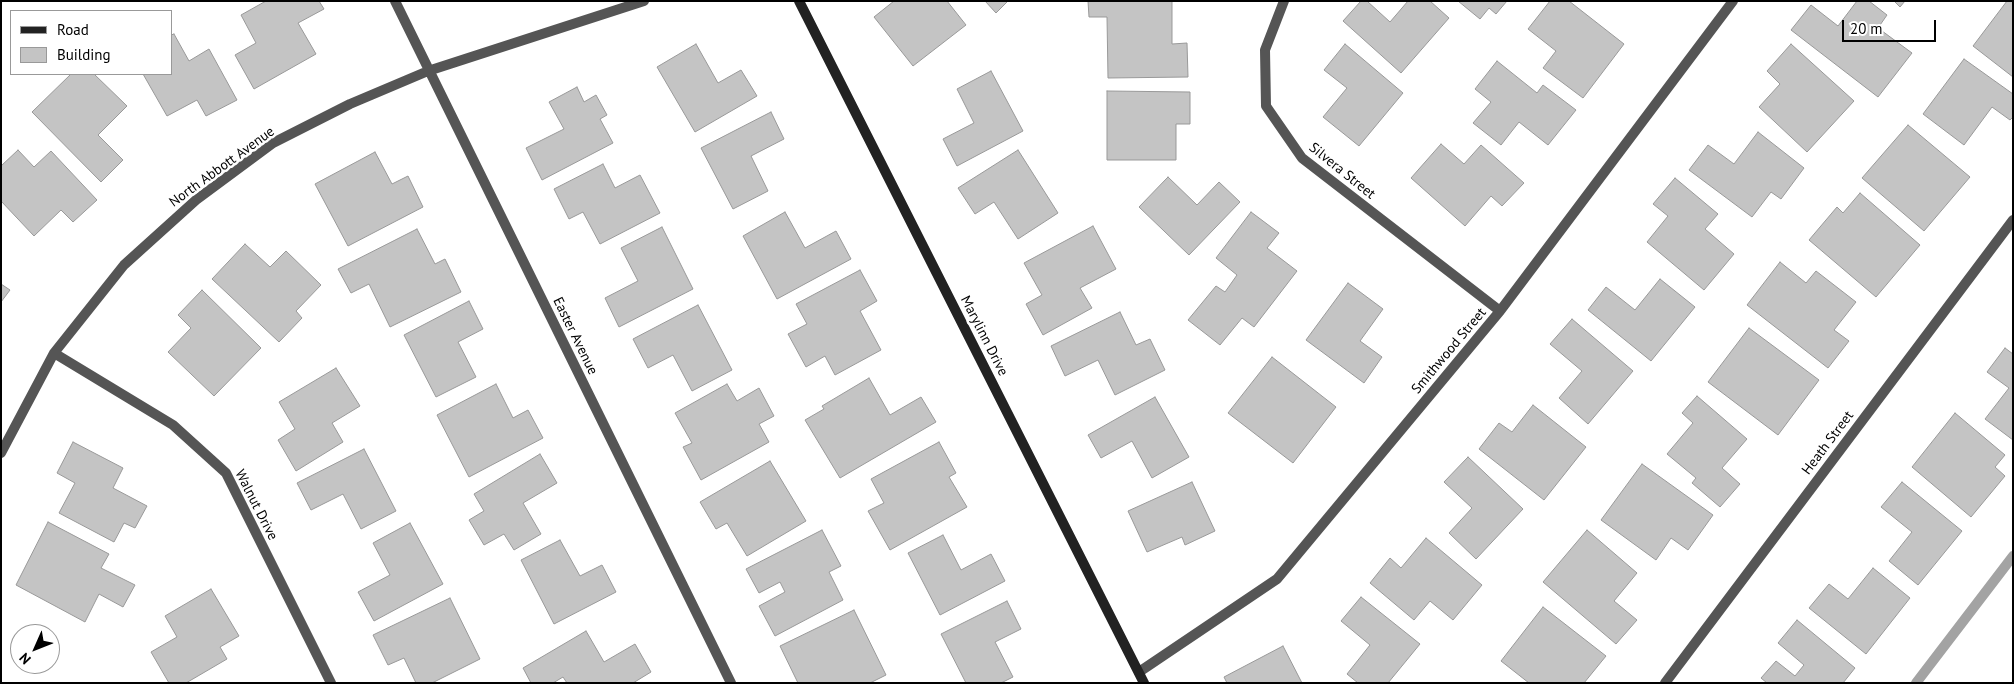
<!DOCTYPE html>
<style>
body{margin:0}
#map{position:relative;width:2014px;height:684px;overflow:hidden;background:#fff;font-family:"PT Sans",sans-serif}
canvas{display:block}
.frame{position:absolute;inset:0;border:2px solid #000;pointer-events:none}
.legend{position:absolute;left:10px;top:10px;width:162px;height:65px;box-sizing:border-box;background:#fff;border:1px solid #999;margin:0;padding:6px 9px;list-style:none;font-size:15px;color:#000}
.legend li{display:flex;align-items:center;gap:10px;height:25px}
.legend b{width:25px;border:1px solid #999}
.north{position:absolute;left:10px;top:624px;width:50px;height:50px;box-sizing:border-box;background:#fff;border:1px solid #999;border-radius:50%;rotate:226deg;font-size:14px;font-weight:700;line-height:20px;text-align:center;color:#000}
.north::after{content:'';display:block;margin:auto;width:18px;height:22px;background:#000;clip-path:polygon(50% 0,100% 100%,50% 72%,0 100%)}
.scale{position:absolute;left:1842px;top:20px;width:94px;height:22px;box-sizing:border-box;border:2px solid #000;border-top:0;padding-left:6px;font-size:15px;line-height:18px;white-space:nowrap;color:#000;-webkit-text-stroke:4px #fff;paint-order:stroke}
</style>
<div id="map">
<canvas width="2014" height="684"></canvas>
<div class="frame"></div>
<ul class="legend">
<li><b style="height:6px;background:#222"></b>Road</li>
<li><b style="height:14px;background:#c4c4c4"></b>Building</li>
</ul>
<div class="north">N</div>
<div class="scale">20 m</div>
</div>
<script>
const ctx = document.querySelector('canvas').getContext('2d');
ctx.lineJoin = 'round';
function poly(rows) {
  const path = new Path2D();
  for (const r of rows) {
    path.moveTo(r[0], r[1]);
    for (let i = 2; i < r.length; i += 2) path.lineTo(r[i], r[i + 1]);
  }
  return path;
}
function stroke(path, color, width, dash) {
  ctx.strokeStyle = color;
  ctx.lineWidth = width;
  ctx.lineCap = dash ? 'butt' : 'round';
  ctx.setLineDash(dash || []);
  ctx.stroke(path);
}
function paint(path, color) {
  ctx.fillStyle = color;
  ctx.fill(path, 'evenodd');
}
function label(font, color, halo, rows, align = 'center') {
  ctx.font = font + ' "PT Sans",sans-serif';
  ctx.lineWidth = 5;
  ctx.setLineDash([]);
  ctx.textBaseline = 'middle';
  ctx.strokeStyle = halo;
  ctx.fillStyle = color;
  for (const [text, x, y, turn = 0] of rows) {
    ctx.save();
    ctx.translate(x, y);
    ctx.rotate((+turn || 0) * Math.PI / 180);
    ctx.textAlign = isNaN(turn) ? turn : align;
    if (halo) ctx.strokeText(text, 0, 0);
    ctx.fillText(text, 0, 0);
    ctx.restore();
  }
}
stroke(poly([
 [1916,683,2013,556]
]), '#a3a3a3', 10);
const building = poly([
 [266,1,319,1,324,9,298,23,316,54,254,89,235,55,256,43,241,15,266,1],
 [894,1,947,1,966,25,913,66,874,17,894,1],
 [985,1,1008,1,996,13,985,1],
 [1088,1,1172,1,1172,44,1187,43,1188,77,1108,78,1107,17,1089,17,1088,1],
 [1361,1,1367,1,1390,22,1408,1,1430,1,1449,18,1401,73,1343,21,1361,1],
 [1458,1,1507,1,1496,14,1489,8,1480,19,1458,1],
 [1550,1,1569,1,1624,44,1583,98,1543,68,1556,51,1528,29,1550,1],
 [1857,1,1869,1,1887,15,1878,28,1912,53,1878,97,1791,30,1811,5,1838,26,1857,1],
 [1894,1,1905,1,1900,7,1894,1],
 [2007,1,2013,1,2013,77,1973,46,2007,1],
 [174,34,189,61,209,49,237,100,206,116,197,100,167,116,143,74,171,74,171,35,174,34],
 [696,44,718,83,741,70,757,96,695,132,657,67,696,44],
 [1345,44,1403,93,1359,146,1323,117,1347,88,1324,70,1345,44],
 [1791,44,1854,101,1807,152,1759,107,1780,84,1767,71,1791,44],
 [1964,59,2013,94,2013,117,2010,120,1992,107,1964,145,1923,114,1964,59],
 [1497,61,1537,93,1543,85,1576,110,1548,145,1519,122,1501,145,1473,123,1491,102,1475,89,1497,61],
 [991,71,1023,131,957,166,943,139,974,123,957,89,991,71],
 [71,74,94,74,127,106,98,135,123,160,101,182,32,112,71,74],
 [577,87,584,102,596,95,607,115,600,119,613,143,542,180,526,148,564,129,549,102,577,87],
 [1107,91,1190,92,1190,124,1176,124,1176,160,1107,160,1107,91],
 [771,112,784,139,751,156,768,191,733,209,701,148,771,112],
 [1908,125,1970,177,1924,231,1862,178,1908,125],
 [1758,132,1804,168,1781,199,1771,192,1752,217,1689,170,1708,145,1734,164,1758,132],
 [1441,144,1464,164,1481,145,1524,183,1502,206,1491,196,1465,226,1411,178,1441,144],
 [18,150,34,167,51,151,97,200,73,222,61,210,34,236,1,201,1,166,18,150],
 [1018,150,1058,213,1018,239,994,202,975,214,958,188,1018,150],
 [375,152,392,184,408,176,423,207,348,246,315,184,375,152],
 [603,164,615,188,640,175,660,213,600,244,583,212,569,219,554,189,603,164],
 [1168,177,1197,205,1219,182,1240,202,1189,255,1139,207,1168,177],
 [1675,178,1718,214,1705,229,1734,254,1704,290,1647,242,1668,216,1653,204,1675,178],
 [1860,193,1920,245,1876,297,1809,240,1837,207,1843,213,1860,193],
 [785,212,805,248,836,231,851,259,777,299,743,236,785,212],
 [1251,212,1279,233,1267,248,1297,271,1254,327,1242,318,1220,345,1188,320,1216,286,1225,292,1237,275,1216,258,1251,212],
 [1093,226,1116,269,1080,288,1092,308,1043,335,1026,304,1042,295,1024,263,1093,226],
 [662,227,693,289,619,327,605,298,638,281,621,248,662,227],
 [417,229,435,264,445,259,461,292,390,327,369,284,351,293,338,269,417,229],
 [245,244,270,267,286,251,321,285,296,311,302,318,279,342,212,279,245,244],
 [1780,262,1806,283,1816,271,1856,302,1834,330,1849,341,1828,368,1747,305,1780,262],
 [860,270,877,301,860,311,881,350,835,375,825,356,806,367,788,334,807,324,796,304,860,270],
 [1660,279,1695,307,1651,361,1588,310,1606,287,1635,310,1660,279],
 [1348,283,1383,309,1360,341,1382,357,1364,383,1306,340,1348,283],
 [1,284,10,290,1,302,1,284],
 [202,290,261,348,214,396,168,352,191,328,178,315,202,290],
 [469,301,483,329,458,342,476,377,436,397,404,335,469,301],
 [698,305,732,370,692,391,673,355,648,368,633,339,698,305],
 [1120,312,1136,345,1150,339,1165,370,1115,395,1098,360,1065,376,1051,346,1120,312],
 [1572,319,1633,371,1588,424,1559,398,1582,371,1550,344,1572,319],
 [1749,328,1819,380,1778,435,1708,382,1749,328],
 [2005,348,2013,354,2013,440,1985,419,2009,388,1987,372,2005,348],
 [1272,357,1336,407,1293,463,1228,413,1272,357],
 [336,368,360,406,332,423,343,442,296,471,278,440,295,429,279,402,336,368],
 [869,378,890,415,921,397,936,422,840,478,805,420,824,409,822,406,869,378],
 [496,384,513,418,528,410,543,438,469,477,437,415,496,384],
 [727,384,737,401,759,388,774,416,759,424,769,442,701,480,683,447,692,443,675,413,727,384],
 [1697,396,1747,439,1722,468,1740,484,1720,507,1692,483,1696,478,1667,454,1693,423,1682,413,1697,396],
 [1155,397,1189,457,1152,478,1132,441,1101,458,1088,435,1155,397],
 [1533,405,1586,447,1544,500,1479,449,1499,423,1512,432,1533,405],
 [1955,413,2005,455,1995,467,2005,476,1971,517,1912,467,1955,413],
 [73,442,123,468,113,488,147,506,135,528,124,523,114,542,59,513,75,483,57,473,73,442],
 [939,442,956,473,949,477,967,507,890,550,868,511,884,503,871,479,939,442],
 [364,449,396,511,361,529,343,494,311,510,297,483,364,449],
 [540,454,557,483,523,503,541,534,514,550,504,534,484,545,469,520,484,511,474,494,540,454],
 [1468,457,1523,509,1476,559,1449,533,1472,508,1444,482,1468,457],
 [770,461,806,521,747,556,727,523,716,529,700,502,770,461],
 [1642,464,1713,515,1688,550,1671,538,1656,560,1601,520,1642,464],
 [1192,482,1215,531,1185,545,1182,537,1147,552,1128,511,1192,482],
 [1902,482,1962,531,1918,585,1889,561,1912,532,1881,507,1902,482],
 [48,522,109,554,101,568,135,585,123,607,99,594,85,622,16,585,48,522],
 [410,523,443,584,374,621,358,592,390,575,373,543,410,523],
 [822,530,841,566,829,572,843,600,775,636,759,606,785,592,780,582,759,593,746,569,822,530],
 [1587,530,1637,573,1614,601,1637,620,1616,644,1543,582,1587,530],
 [943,535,961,570,991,554,1005,581,940,615,908,553,943,535],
 [1426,538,1482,585,1453,620,1430,601,1414,620,1370,583,1390,558,1401,568,1426,538],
 [560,540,580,576,602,565,616,592,554,624,521,560,560,540],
 [1873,568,1910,598,1866,654,1809,608,1829,584,1848,599,1873,568],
 [211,589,239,636,220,647,227,659,186,683,169,683,151,652,177,637,165,616,211,589],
 [1361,597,1420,644,1388,683,1358,683,1347,674,1370,645,1341,621,1361,597],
 [450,598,480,659,432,683,416,683,404,658,388,665,373,635,450,598],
 [1007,601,1021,629,995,642,1013,677,1001,683,966,683,941,634,1007,601],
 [1543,607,1606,656,1584,683,1529,683,1501,661,1543,607],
 [854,610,886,675,870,683,798,683,780,646,854,610],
 [1797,620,1855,668,1843,683,1767,683,1761,678,1776,661,1795,676,1804,665,1778,643,1797,620],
 [586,631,604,662,635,644,651,672,633,683,567,683,563,677,553,683,531,683,523,668,586,631],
 [1283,646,1302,683,1227,683,1224,677,1283,646]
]);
paint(building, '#c4c4c4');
stroke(building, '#999', 1);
stroke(poly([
 [395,1,731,683],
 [1284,1,1265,50,1266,106,1302,158,1500,311],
 [54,353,173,425,226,473,331,683],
 [1,453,54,353,124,265,196,200,273,143,350,104,428,71,644,1],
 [1139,672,1277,579,1500,311,1733,1],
 [1665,683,2013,220]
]), '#555', 10);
stroke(poly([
 [799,1,1144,683]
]), '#222', 10);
label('14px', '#000', '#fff', [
 ["North Abbott Avenue",222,167,-36],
 ["Silvera Street",1342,171,39],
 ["Easter Avenue",575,336,64],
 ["Marylinn Drive",984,336,63],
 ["Smithwood Street",1449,351,-50],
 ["Heath Street",1828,443,-53],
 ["Walnut Drive",256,505,63]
]);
</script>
